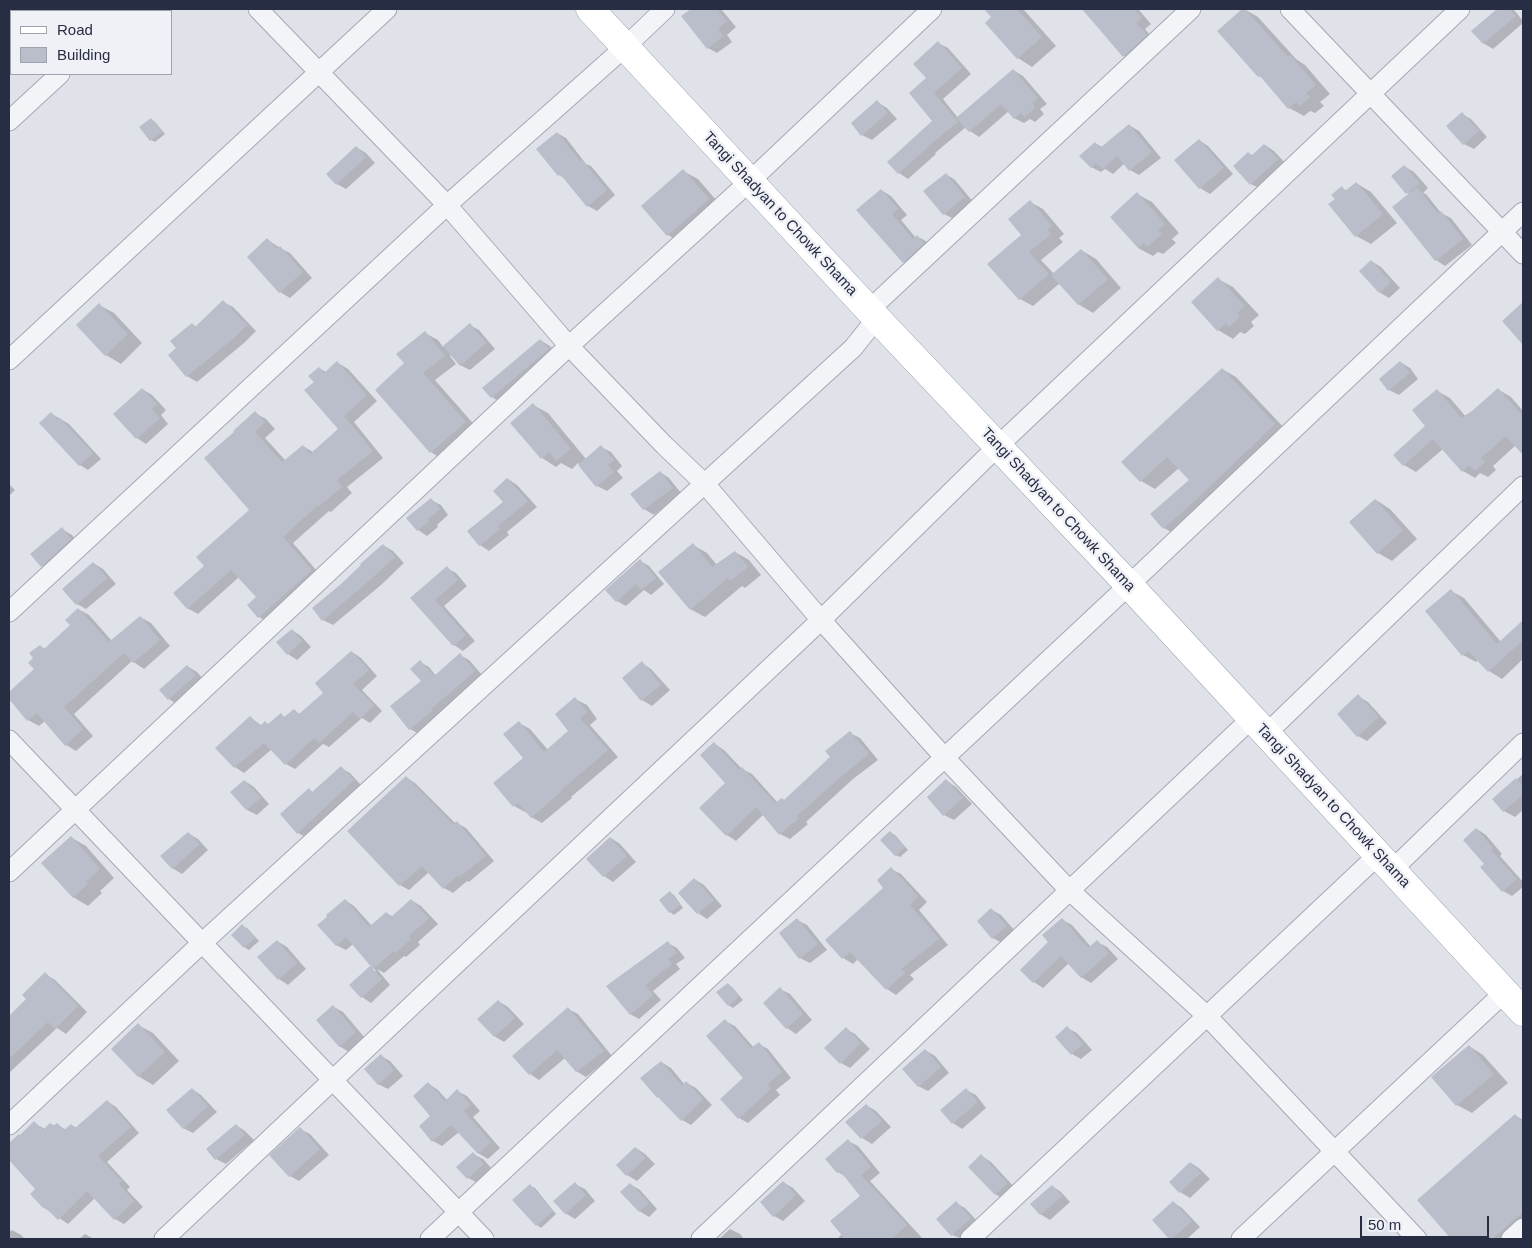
<!DOCTYPE html>
<style>
body{margin:0}
#map{position:relative;width:1532px;height:1248px;overflow:hidden;background:#e0e2ea;font-family:Helvetica,sans-serif}
canvas{display:block}
.frame{position:absolute;inset:0;border:10px solid #272d42;pointer-events:none}
.legend{position:absolute;left:10px;top:10px;width:162px;height:65px;box-sizing:border-box;background:#eff1f7;border:1px solid #9fa3af;margin:0;padding:6px 9px;list-style:none;font-size:15px;color:#272d42}
.legend li{display:flex;align-items:center;gap:10px;height:25px}
.legend b{width:25px;border:1px solid #9fa3af}
.scale{position:absolute;left:1360px;top:1216px;width:129px;height:22px;box-sizing:border-box;border:2px solid #272d42;border-top:0;padding-left:6px;font-size:15px;line-height:18px;white-space:nowrap;color:#272d42;-webkit-text-stroke:4px #eff1f7;paint-order:stroke}
</style>
<div id="map">
<canvas width="1532" height="1248"></canvas>
<div class="frame"></div>
<ul class="legend">
<li><b style="height:6px;background:#fff"></b>Road</li>
<li><b style="height:14px;background:#babdca"></b>Building</li>
</ul>
<div class="scale">50 m</div>
</div>
<script>
const ctx = document.querySelector('canvas').getContext('2d');
ctx.lineJoin = 'round';
function paint(path, color) {
  ctx.fillStyle = color;
  ctx.fill(path, 'evenodd');
}
function poly(rows) {
  const path = new Path2D();
  for (const r of rows) {
    path.moveTo(r[0], r[1]);
    for (let i = 2; i < r.length; i += 2) path.lineTo(r[i], r[i + 1]);
  }
  return path;
}
function stroke(path, color, width, dash) {
  ctx.strokeStyle = color;
  ctx.lineWidth = width;
  ctx.lineCap = dash ? 'butt' : 'round';
  ctx.setLineDash(dash || []);
  ctx.stroke(path);
}
function label(font, color, halo, rows, align = 'center') {
  ctx.font = font + ' Helvetica,sans-serif';
  ctx.lineWidth = 5;
  ctx.setLineDash([]);
  ctx.textBaseline = 'middle';
  ctx.strokeStyle = halo;
  ctx.fillStyle = color;
  for (const [text, x, y, turn = 0] of rows) {
    ctx.save();
    ctx.translate(x, y);
    ctx.rotate((+turn || 0) * Math.PI / 180);
    ctx.textAlign = isNaN(turn) ? turn : align;
    if (halo) ctx.strokeText(text, 0, 0);
    ctx.fillText(text, 0, 0);
    ctx.restore();
  }
}
paint(poly([
 [693,9,721,9,736,27,727,35,732,42,717,53,708,48,683,16],
 [994,9,1022,9,1025,11,1056,46,1032,67,1018,58,989,13],
 [1082,9,1138,9,1151,24,1145,29,1155,41,1133,62,1124,56],
 [1244,9,1258,17,1296,59,1305,65,1330,94,1320,102,1324,106,1315,113,1310,111,1304,116,1289,108,1265,80,1259,76,1219,31],
 [1499,9,1514,10,1523,21,1523,23,1493,49,1483,43,1473,31],
 [938,43,948,48,971,74,943,99,958,118,1013,70,1023,76,1047,104,1040,109,1044,114,1035,122,1030,119,1024,123,1014,118,1009,111,979,137,970,131,966,127,935,153,936,154,908,179,899,173,934,121,928,79],
 [877,102,887,108,897,119,872,140,862,135],
 [1462,114,1471,119,1487,137,1474,149,1464,144],
 [151,119,155,122,165,134,155,142,151,140],
 [1129,125,1139,131,1161,158,1139,175,1130,170,1125,163,1113,174,1105,169,1101,172,1091,167,1095,143,1102,147],
 [557,133,566,138,586,164,591,166,615,195,597,211,588,206,564,178,559,175],
 [1199,140,1208,146,1233,174,1210,194,1200,188],
 [1265,145,1274,151,1287,165,1261,189,1251,184,1253,156],
 [356,147,366,153,375,163,346,189,337,184],
 [1404,166,1414,172,1428,188,1423,193,1426,194,1441,213,1451,218,1472,245,1445,266,1436,260,1410,194,1407,193],
 [683,171,698,179,723,208,683,244,668,235,643,207],
 [946,174,955,180,974,203,954,219,944,214],
 [1356,183,1371,192,1397,223,1371,244,1356,236,1336,199,1342,188,1347,191],
 [881,190,891,196,907,215,901,220,916,238,917,236,927,242,933,249,913,268,904,262],
 [1137,194,1152,202,1179,233,1172,239,1176,243,1163,254,1158,252,1153,256,1138,248],
 [1030,202,1043,209,1064,234,1059,238,1063,242,1041,260,1054,274,1081,250,1096,259,1121,288,1093,313,1078,304,1060,283,1033,306,1020,299],
 [268,240,280,248,290,253,312,278,290,298,280,292,249,257],
 [1371,261,1381,267,1400,288,1389,298,1379,292],
 [1218,279,1233,287,1259,315,1251,322,1254,326,1245,334,1240,332,1233,339,1218,330,1193,302],
 [223,302,233,307,256,331,244,343,197,382,187,376,178,349,192,324,197,327],
 [99,305,114,313,142,343,121,364,106,355,77,325],
 [470,325,479,330,495,349,470,370,460,365,452,354,450,356,456,364,435,380,478,429,443,460,431,452,377,390,405,363,425,333,438,340,443,347],
 [540,340,550,346,558,355,501,403,492,397],
 [1400,362,1410,368,1418,379,1399,395,1389,390],
 [338,363,348,369,377,401,354,422,383,458,347,487,352,493,331,512,329,511,293,543,322,577,270,623,259,617,257,597,239,577,198,614,187,608,206,566,251,510,255,413,266,419,275,429,265,438,286,461,303,446,313,452,340,429,315,382,319,368,326,372],
 [1222,369,1236,377,1289,433,1178,536,1164,528,1190,480,1179,468,1155,489,1141,481,1123,462],
 [142,389,152,395,166,410,161,415,168,424,146,444,137,438],
 [1499,390,1511,397,1523,411,1523,454,1516,445,1493,466,1496,470,1488,477,1480,473,1475,478,1463,471,1443,449,1416,472,1404,465,1395,455,1427,426,1437,391,1450,398,1467,418],
 [533,405,548,413,586,459,601,447,611,452,622,466,617,471,623,478,607,491,597,486,578,463,572,469,561,463,556,467,542,458],
 [52,414,69,424,101,459,88,470,80,465],
 [660,472,669,478,681,493,654,515,644,509,632,494],
 [508,479,517,485,537,507,507,532,509,535,489,551,480,545,505,503],
 [9,484,15,490,9,496],
 [431,500,441,505,448,515,437,525,438,527,427,536,418,530,408,519],
 [1376,500,1390,509,1417,539,1392,561,1378,553],
 [62,529,72,535,80,545,51,572,42,566],
 [383,545,393,551,404,563,381,585,333,625,323,620,342,585],
 [693,545,707,553,717,565,735,552,749,560,761,575,745,588,742,586,705,617,690,609],
 [640,561,649,566,664,584,651,595,644,590,626,606,617,601],
 [93,563,103,569,116,584,86,609,77,604],
 [447,568,456,573,467,586,444,606,475,641,463,651,454,645,411,598],
 [1451,591,1464,598,1501,642,1523,622,1523,659,1502,679,1489,671,1479,660,1476,662,1463,655],
 [78,609,89,615,112,641,140,617,151,623,170,646,144,669,132,661,74,714,93,736,76,751,66,745,45,721,39,726,28,720,9,697,9,693,36,669,35,658,40,646,45,649,72,625],
 [292,630,301,636,311,647,297,660,288,654],
 [352,652,361,658,377,676,362,690,382,711,370,723,362,718,329,747,323,744,295,769,286,764,272,749,244,773,235,767,217,748,250,717,262,726,269,725,281,715,286,718,294,711,300,714,325,693],
 [460,655,469,660,483,676,419,734,410,729,423,681,420,662,429,667,436,676],
 [642,663,651,669,670,690,652,706,642,700,623,679],
 [187,666,197,672,205,681,178,705,169,699],
 [1358,696,1368,702,1387,723,1367,741,1358,736],
 [575,699,587,705,597,719,590,725,618,757,571,797,572,798,542,823,531,817,527,811,525,812,514,806,524,758,519,723,530,729,548,750,570,731],
 [850,733,860,738,878,760,853,779,806,822,808,824,790,839,780,834,764,814,736,841,727,835,726,783,715,744,724,750,742,769,752,774,778,803,785,801,832,758],
 [341,768,350,773,362,786,307,838,298,833,309,790,314,793],
 [1523,774,1523,810,1515,817,1504,811,1494,799],
 [406,777,415,783,456,824,457,823,466,828,494,861,469,882,467,881,453,893,444,888,429,872,409,890,400,885],
 [245,781,254,787,269,804,257,815,247,810,232,792],
 [947,781,956,787,972,804,954,820,944,815,928,797],
 [1477,829,1486,835,1502,854,1500,856,1523,882,1523,887,1512,896,1503,891,1486,864],
 [188,833,198,839,208,850,182,874,172,868],
 [891,833,895,835,908,850,900,857,895,855],
 [72,838,86,846,114,878,100,891,102,893,88,906,73,897],
 [611,838,620,844,636,862,613,882,604,876,588,859],
 [891,869,901,874,927,902,919,910,948,945,910,975,914,979,896,995,887,989,858,959,853,964,843,958,827,940,885,888],
 [694,879,704,885,722,906,707,919,698,913,679,893],
 [670,893,674,895,683,908,674,915,670,912],
 [345,900,354,906,372,926,387,913,393,917,411,900,421,906,438,924,418,942,420,945,406,957,404,956,384,973,377,969,390,985,371,1003,362,997,351,985,370,968,377,972,353,944,346,950,336,945],
 [992,910,1001,915,1016,932,1002,943,993,938],
 [797,920,807,925,827,950,810,963,800,958],
 [1063,920,1072,925,1091,947,1097,942,1107,947,1118,959,1091,983,1081,977,1069,963,1043,988,1034,982,1021,970,1050,942],
 [242,926,247,928,259,941,249,950,244,947],
 [277,941,287,947,306,969,288,985,279,979],
 [668,943,677,948,685,958,676,964,680,969,653,991,661,1000,639,1019,630,1014,608,987],
 [45,974,55,980,87,1012,66,1034,57,1028,9,1073,9,1018,28,999],
 [728,984,732,987,743,1000,733,1008,728,1005],
 [780,989,790,994,812,1020,796,1034,787,1028],
 [498,1001,508,1007,524,1024,504,1042,494,1036],
 [334,1007,343,1012,365,1038,349,1052,339,1046],
 [568,1009,578,1014,612,1056,586,1077,576,1071,565,1058,539,1080,530,1074],
 [725,1021,735,1026,754,1048,759,1044,768,1049,791,1078,776,1090,780,1095,748,1123,739,1118,745,1079],
 [138,1025,153,1033,179,1061,153,1085,138,1076],
 [1067,1028,1077,1033,1092,1050,1081,1059,1072,1054],
 [846,1029,855,1034,870,1049,850,1068,841,1063],
 [1469,1046,1483,1055,1508,1083,1472,1113,1457,1105],
 [925,1050,935,1056,949,1073,928,1091,918,1086],
 [381,1056,390,1061,403,1076,388,1089,378,1084],
 [661,1062,671,1068,685,1085,687,1083,696,1088,712,1105,691,1125,682,1120,663,1100,658,1097],
 [429,1084,438,1090,447,1100,457,1091,467,1096,480,1111,473,1117,500,1148,488,1159,478,1153,459,1132,442,1146,433,1141,432,1116],
 [192,1089,201,1095,217,1112,193,1133,183,1128],
 [966,1090,976,1095,986,1108,962,1129,953,1123],
 [107,1101,116,1107,139,1133,107,1162,130,1187,127,1190,143,1207,124,1224,115,1219,95,1198,68,1224,43,1207,37,1189,9,1159,9,1145,34,1123,45,1129,51,1124,55,1126,57,1124,66,1130,71,1125,77,1128],
 [866,1105,876,1111,891,1127,872,1144,862,1138,847,1122],
 [1515,1115,1523,1120,1523,1239,1453,1239,1418,1200],
 [236,1125,245,1131,254,1140,226,1164,216,1159],
 [300,1129,310,1134,329,1155,299,1181,290,1176],
 [848,1141,858,1146,880,1173,870,1181,923,1239,837,1239,842,1234,862,1196,846,1177,838,1172,827,1159],
 [636,1148,645,1154,655,1164,637,1181,627,1175,618,1165],
 [473,1154,483,1159,493,1170,478,1183,468,1178],
 [982,1156,991,1162,1016,1189,1005,1200,995,1194],
 [1191,1163,1200,1169,1210,1179,1190,1198,1180,1192,1170,1182],
 [783,1182,793,1188,805,1201,783,1221,774,1216],
 [575,1184,585,1189,595,1201,575,1219,565,1213],
 [630,1184,640,1190,657,1209,649,1217,639,1211],
 [530,1186,535,1188,556,1214,541,1228,537,1225],
 [1052,1186,1061,1192,1070,1202,1050,1220,1040,1214],
 [1173,1202,1182,1208,1200,1227,1187,1239,1171,1239,1153,1220],
 [956,1203,965,1208,980,1224,963,1239,952,1235],
 [730,1229,740,1234,744,1239,719,1239],
 [12,1230,21,1235,25,1239,9,1239,9,1232],
 [85,1234,94,1239,79,1239]
]), '#0003');
paint(poly([
 [691,9,717,9,727,21,718,29,723,36,707,49,681,16],
 [984,9,1017,9,1042,37,1017,59,985,23,991,17],
 [1082,9,1134,9,1142,18,1136,23,1147,35,1123,57],
 [1242,9,1245,9,1288,57,1290,55,1316,85,1306,93,1310,97,1300,106,1296,102,1288,109,1260,76,1258,77,1217,31],
 [1497,9,1509,9,1516,16,1483,44,1471,31],
 [938,41,962,68,934,93,958,122,927,147,927,148,898,174,887,162,932,121,909,93,926,78,913,64],
 [1013,69,1038,98,1032,103,1035,108,1024,117,1021,113,1014,119,1001,104,969,132,956,118],
 [877,100,888,113,861,136,851,123],
 [1462,112,1479,131,1463,145,1446,126],
 [151,118,162,132,150,141,139,127],
 [1129,124,1152,152,1129,171,1117,156,1103,169,1096,163,1091,168,1079,156,1095,142,1100,148],
 [557,132,580,161,582,160,607,190,587,207,560,174,558,176,536,149],
 [1199,139,1224,168,1199,189,1174,160],
 [1264,144,1278,159,1250,185,1233,166,1248,152,1252,155],
 [356,146,366,157,336,185,326,174],
 [1404,165,1420,183,1406,194,1391,176],
 [683,169,709,199,667,236,641,206],
 [946,173,965,197,943,215,923,191],
 [1356,182,1383,214,1355,237,1328,204,1335,199,1331,195,1342,186,1345,191],
 [1417,187,1438,214,1441,211,1463,239,1435,261,1392,207],
 [881,189,898,209,892,214,913,239,917,235,924,243,903,263,856,210],
 [1137,192,1165,224,1158,230,1162,234,1147,247,1144,243,1138,248,1110,217],
 [1030,200,1052,226,1047,230,1051,234,1029,252,1049,274,1019,300,987,264,1021,235,1008,219],
 [267,238,277,249,280,246,303,272,279,293,247,257],
 [1081,249,1108,279,1078,305,1051,275],
 [1371,260,1391,282,1379,293,1359,271],
 [1218,277,1245,306,1237,313,1240,317,1229,327,1226,323,1217,331,1191,302],
 [223,300,247,325,234,338,186,377,168,355,176,348,170,341,192,323,195,327],
 [1523,302,1523,345,1502,321],
 [99,303,128,334,105,356,76,325],
 [470,323,486,343,460,366,443,346],
 [425,331,445,356,423,373,466,422,430,453,375,390,404,363,396,354],
 [540,339,549,349,491,398,482,388],
 [337,361,367,395,344,416,373,451,337,480,342,487,319,506,318,505,283,537,312,570,258,618,247,605,256,597,231,570,187,609,173,593,204,566,196,557,249,510,204,458,234,432,233,431,255,411,265,422,255,432,282,462,303,445,310,454,338,429,304,390,314,382,308,376,319,367,324,373],
 [1400,361,1410,373,1388,391,1379,379],
 [1222,368,1275,424,1201,495,1163,529,1150,514,1189,480,1167,457,1140,482,1121,462],
 [142,388,157,404,152,409,160,418,136,439,113,414],
 [1498,388,1523,416,1523,455,1506,436,1481,458,1485,462,1475,471,1469,465,1462,472,1433,439,1403,466,1393,455,1425,426,1412,410,1437,389,1461,418,1472,411],
 [533,403,571,449,556,461,549,452,541,459,510,423],
 [51,412,58,420,60,418,93,453,79,466,39,423],
 [601,445,614,460,608,465,614,472,596,487,578,465],
 [660,471,673,488,643,510,630,494],
 [507,478,528,501,498,526,500,529,479,546,467,531,503,502,493,491],
 [431,498,440,509,428,519,429,521,417,531,406,518],
 [1375,499,1403,530,1377,554,1349,522],
 [62,527,71,539,41,567,30,554],
 [693,543,712,567,735,551,748,567,730,581,728,578,690,610,658,572],
 [383,544,395,557,371,579,322,621,312,608,341,584,361,565,360,564],
 [640,559,656,578,641,590,636,584,616,602,605,590],
 [93,562,107,578,76,605,62,589],
 [447,566,458,580,435,600,466,635,453,646,410,598],
 [1451,589,1497,644,1523,620,1523,640,1488,672,1468,651,1462,656,1425,611],
 [78,608,109,642,140,616,160,640,133,663,124,653,64,707,83,729,65,746,37,713,27,721,9,699,9,692,34,669,28,663,33,658,29,653,40,645,44,649,70,625,65,620],
 [292,629,302,641,287,655,276,642],
 [351,651,369,670,353,684,374,705,360,719,353,712,319,743,314,738,285,765,264,743,234,768,215,748,250,716,260,726,265,721,268,724,281,713,284,717,294,709,299,714,323,693,315,683],
 [460,653,475,671,431,709,432,711,409,730,390,706,421,681,410,669,420,660,434,676],
 [642,661,661,685,641,701,622,678],
 [187,665,196,675,168,700,159,690],
 [1358,694,1379,717,1357,737,1337,714],
 [575,697,587,712,580,718,608,750,561,790,562,791,531,818,518,803,513,807,493,783,523,758,503,734,519,721,544,752,568,731,555,714],
 [850,731,869,754,844,774,797,816,799,818,779,835,756,807,726,836,699,808,725,783,700,755,714,742,739,770,742,767,775,803,782,798,784,800,830,757,825,751],
 [341,766,354,780,297,834,280,814,309,788,312,792],
 [406,776,453,824,457,821,486,856,459,877,457,876,443,889,422,866,399,886,347,831],
 [1516,778,1523,786,1523,794,1503,812,1492,799],
 [946,779,963,798,943,816,927,797],
 [244,780,261,798,246,810,230,792],
 [1476,828,1493,848,1491,850,1517,879,1502,892,1480,867,1484,864,1463,840],
 [890,831,905,847,895,856,880,840],
 [188,832,200,844,172,869,160,856],
 [71,836,100,869,86,882,88,884,73,898,41,863],
 [610,837,627,856,603,877,586,859],
 [891,867,918,896,910,905,939,939,901,969,905,973,886,990,850,952,842,959,825,940,883,888,877,880],
 [694,878,714,900,697,914,678,893],
 [670,891,680,905,669,913,659,900],
 [345,899,369,927,386,912,391,917,411,899,429,918,409,936,411,939,396,953,394,951,373,969,346,937,336,946,317,925,327,917,326,915],
 [991,908,1007,926,992,939,977,921],
 [797,918,818,944,799,959,779,933],
 [1062,918,1088,948,1097,940,1109,953,1081,978,1061,956,1033,983,1020,970,1048,942,1042,935],
 [242,924,255,938,244,948,231,935],
 [277,940,297,963,278,980,257,957],
 [668,941,677,953,668,959,672,964,645,985,653,995,630,1015,606,986],
 [370,966,382,979,361,998,349,985],
 [45,972,78,1006,55,1029,48,1022,9,1059,9,1016,26,999,22,995],
 [728,983,739,997,728,1006,716,992],
 [780,987,803,1014,786,1029,763,1003],
 [498,1000,515,1018,494,1037,477,1019],
 [333,1005,356,1032,339,1047,316,1020],
 [568,1007,604,1051,576,1072,557,1050,529,1075,512,1056],
 [725,1019,751,1048,759,1042,782,1072,768,1084,771,1089,738,1119,720,1099,743,1078,706,1036],
 [138,1023,165,1052,138,1077,111,1049],
 [1067,1026,1083,1044,1071,1055,1055,1037],
 [846,1027,861,1043,840,1064,824,1048],
 [1469,1045,1494,1074,1456,1106,1431,1077],
 [925,1049,941,1067,918,1087,902,1069],
 [381,1054,394,1070,378,1085,364,1069],
 [661,1061,682,1086,686,1081,703,1099,681,1121,658,1097,657,1098,640,1078],
 [428,1082,445,1101,457,1089,471,1105,464,1111,491,1142,478,1154,451,1125,432,1142,419,1126,430,1116,413,1096],
 [192,1088,208,1106,183,1129,166,1110],
 [966,1088,978,1102,952,1124,940,1110],
 [107,1100,131,1127,98,1156,122,1181,119,1184,134,1201,114,1220,87,1191,58,1220,44,1206,43,1208,30,1194,35,1189,9,1160,9,1143,19,1134,20,1135,34,1121,43,1130,50,1123,53,1126,57,1123,64,1130,71,1124,75,1128],
 [866,1104,882,1121,861,1139,845,1122],
 [1515,1114,1523,1123,1523,1212,1492,1239,1451,1239,1417,1200],
 [236,1124,245,1135,215,1160,206,1149],
 [300,1127,320,1149,289,1177,269,1155],
 [848,1139,871,1167,861,1175,907,1225,892,1239,845,1239,830,1221,860,1196,840,1171,837,1173,825,1159],
 [635,1147,646,1158,626,1176,616,1165],
 [473,1152,484,1164,467,1179,456,1167],
 [981,1154,1007,1183,995,1195,968,1167],
 [1190,1162,1201,1173,1179,1193,1169,1182],
 [783,1181,796,1195,773,1217,760,1202],
 [575,1182,586,1195,565,1214,553,1201],
 [630,1183,649,1203,639,1212,620,1192],
 [530,1184,553,1211,536,1226,512,1200],
 [1052,1185,1062,1196,1040,1215,1030,1204],
 [956,1201,971,1218,951,1236,936,1219],
 [1173,1201,1192,1221,1172,1239,1169,1239,1152,1220]
]), '#babdca');
const street = poly([
 [258,9,447,205,569,346,664,445,705,484,821,620,945,758,1069,890,1207,1016,1417,1239],
 [1290,9,1523,254],
 [128,11,130,9],
 [9,121,60,74],
 [869,310,1191,9],
 [9,360,387,9],
 [9,612,447,205,625,47,665,9],
 [1266,734,1523,486],
 [9,740,484,1239],
 [1392,870,1523,743],
 [9,872,569,346,750,181,932,9],
 [9,1125,202,943,853,348,877,318],
 [164,1239,821,620,998,446,1460,9],
 [430,1239,1129,585,1523,212],
 [701,1239,1252,718],
 [970,1239,1378,855],
 [1241,1239,1505,992],
 [1511,1239,1523,1228]
]);
const primary = poly([
 [590,9,869,310,1129,585,1523,1012]
]);
stroke(street, '#a5a8b4', 21);
stroke(primary, '#9ea4b6', 29);
stroke(street, '#f3f4f8', 19);
stroke(primary, '#fff', 28);
label('15px', '#272d42', '#eff1f7', [
 ["Tangi Shadyan to Chowk Shama",780,214,47],
 ["Tangi Shadyan to Chowk Shama",1058,510,47],
 ["Tangi Shadyan to Chowk Shama",1333,806,47]
]);
</script>
